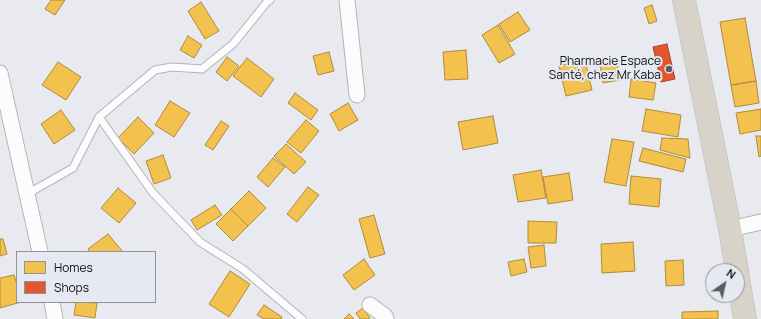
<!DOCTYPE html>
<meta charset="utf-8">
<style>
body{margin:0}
#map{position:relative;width:761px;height:319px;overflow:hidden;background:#e9eaef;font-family:Manrope,sans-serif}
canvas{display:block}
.legend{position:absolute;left:16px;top:251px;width:140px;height:52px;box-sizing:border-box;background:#e6e8f2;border:1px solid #909299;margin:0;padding:5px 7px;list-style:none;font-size:12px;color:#0f1013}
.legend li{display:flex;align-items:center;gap:8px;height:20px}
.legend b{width:20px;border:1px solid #909299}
.north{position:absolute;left:705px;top:263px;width:40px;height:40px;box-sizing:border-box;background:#e6e8f2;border:1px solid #909299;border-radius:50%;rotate:34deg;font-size:11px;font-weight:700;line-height:16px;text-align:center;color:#0f1013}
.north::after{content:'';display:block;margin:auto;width:14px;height:18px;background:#5b5c60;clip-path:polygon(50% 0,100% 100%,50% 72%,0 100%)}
</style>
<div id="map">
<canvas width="761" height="319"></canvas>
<ul class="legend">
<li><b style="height:11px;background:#f2c14e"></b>Homes</li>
<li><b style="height:11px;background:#e4572e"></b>Shops</li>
</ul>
<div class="north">N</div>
</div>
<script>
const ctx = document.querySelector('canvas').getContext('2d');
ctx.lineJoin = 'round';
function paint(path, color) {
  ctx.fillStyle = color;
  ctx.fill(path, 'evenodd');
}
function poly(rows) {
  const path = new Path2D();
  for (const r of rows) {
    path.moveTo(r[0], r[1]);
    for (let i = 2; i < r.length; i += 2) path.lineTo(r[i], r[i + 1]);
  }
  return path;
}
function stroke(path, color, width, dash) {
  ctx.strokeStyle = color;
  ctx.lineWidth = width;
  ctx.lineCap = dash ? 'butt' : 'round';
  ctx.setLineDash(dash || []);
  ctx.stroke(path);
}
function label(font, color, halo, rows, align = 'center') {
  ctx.font = font + ' Manrope,sans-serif';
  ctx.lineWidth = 4;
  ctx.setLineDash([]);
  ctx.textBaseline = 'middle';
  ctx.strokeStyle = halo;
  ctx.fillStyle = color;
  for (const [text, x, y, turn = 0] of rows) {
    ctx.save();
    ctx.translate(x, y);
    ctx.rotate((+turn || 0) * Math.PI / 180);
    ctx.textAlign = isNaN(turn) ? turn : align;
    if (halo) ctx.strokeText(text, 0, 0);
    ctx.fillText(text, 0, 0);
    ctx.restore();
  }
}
const homes = poly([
 [51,0,65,0,55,15,45,9,51,0],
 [201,2,219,31,205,39,188,11,201,2],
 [652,5,657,21,649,24,644,8,652,5],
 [518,12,530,30,510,42,499,24,518,12],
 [745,18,756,81,731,85,720,22,745,18],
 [498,25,515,54,499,63,482,35,498,25],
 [188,36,202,45,194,58,180,50,188,36],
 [466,50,468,79,445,80,443,52,466,50],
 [329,52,334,71,318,75,313,56,329,52],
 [227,57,239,66,227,81,216,72,227,57],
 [247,58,274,79,261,97,233,76,247,58],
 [585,60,592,90,566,96,559,66,585,60],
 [58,62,81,77,66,100,42,85,58,62],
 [617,62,620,80,603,83,600,65,617,62],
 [631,79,656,83,653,100,629,97,631,79],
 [756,81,759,103,735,107,731,85,756,81],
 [295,93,318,110,311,120,288,103,295,93],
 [170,101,190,113,174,137,155,125,170,101],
 [348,103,358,120,339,131,330,114,348,103],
 [646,109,681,115,678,137,642,131,646,109],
 [761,109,761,130,740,134,736,113,761,109],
 [61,110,75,130,54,144,41,124,61,110],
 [493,116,498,143,463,150,458,122,493,116],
 [138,117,154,133,134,154,118,138,138,117],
 [306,120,319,131,301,153,287,142,306,120],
 [221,121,229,126,213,150,205,145,221,121],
 [756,136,761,136,761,156,759,157,756,136],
 [662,138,688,139,690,158,660,150,662,138],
 [612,139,634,142,626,186,604,182,612,139],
 [286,144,306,162,294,174,274,156,286,144],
 [643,148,686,159,683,172,639,161,643,148],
 [163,155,171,178,154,184,146,161,163,155],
 [273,158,285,167,268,187,257,177,273,158],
 [541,170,546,198,518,202,513,175,541,170],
 [569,173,573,200,548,204,543,177,569,173],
 [631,176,661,179,659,207,629,204,631,176],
 [308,187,319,195,297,222,287,214,308,187],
 [118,188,136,203,119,223,101,208,118,188],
 [249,191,266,208,248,226,231,209,249,191],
 [215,205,222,215,197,230,191,220,215,205],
 [231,209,248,226,233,241,216,224,231,209],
 [374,215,385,254,370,258,359,219,374,215],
 [528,221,557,222,556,243,528,243,528,221],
 [108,234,123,252,90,252,88,249,108,234],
 [0,239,3,239,7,254,0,256,0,239],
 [633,242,635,271,602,273,601,244,633,242],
 [544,245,546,266,531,268,528,247,544,245],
 [364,259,375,275,354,290,343,275,364,259],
 [524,259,527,272,511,276,508,262,524,259],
 [683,260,684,285,666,286,665,261,683,260],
 [230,271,250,284,229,317,209,304,230,271],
 [14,275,17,285,17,302,21,302,0,308,0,278,14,275],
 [76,302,97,303,95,318,74,315,76,302],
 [264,305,282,317,281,319,264,319,257,315,264,305],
 [363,308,370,318,368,319,360,319,356,313,363,308],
 [718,311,718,319,682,319,682,312,718,311],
 [349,314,354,319,344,319,349,314]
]);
paint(homes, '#f2c14e');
stroke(homes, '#ae8c3c', 1);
const shops = poly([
 [667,44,675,79,661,82,653,47,667,44]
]);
paint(shops, '#e4572e');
stroke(shops, '#a44226', 1);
const service = poly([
 [99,117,153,193,200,242,243,269,302,319],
 [27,194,73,168,99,117,155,70,172,67,202,69,233,44,267,2,270,0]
]);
const minor = poly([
 [347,0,357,95],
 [0,73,40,252],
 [730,229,761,222],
 [52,302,55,319],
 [370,305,385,316,386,319]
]);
const trunk = poly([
 [684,0,730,229,737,271],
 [737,272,745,319]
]);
stroke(service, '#b3b4b7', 9);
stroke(minor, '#b3b4b7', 17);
stroke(trunk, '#c7c8ca', 24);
stroke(service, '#fcfcfd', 7);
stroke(minor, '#fcfcfd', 15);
stroke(trunk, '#d8d3c8', 22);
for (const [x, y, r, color] of [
 [669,69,4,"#5b5c60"]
]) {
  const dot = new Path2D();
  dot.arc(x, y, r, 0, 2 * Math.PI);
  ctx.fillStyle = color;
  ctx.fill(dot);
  stroke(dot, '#e6e8f2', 1.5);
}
label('12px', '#0f1013', '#e6e8f2', [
 ["Pharmacie Espace",661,62],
 ["Santé, chez Mr Kaba",661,76]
], 'right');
</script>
